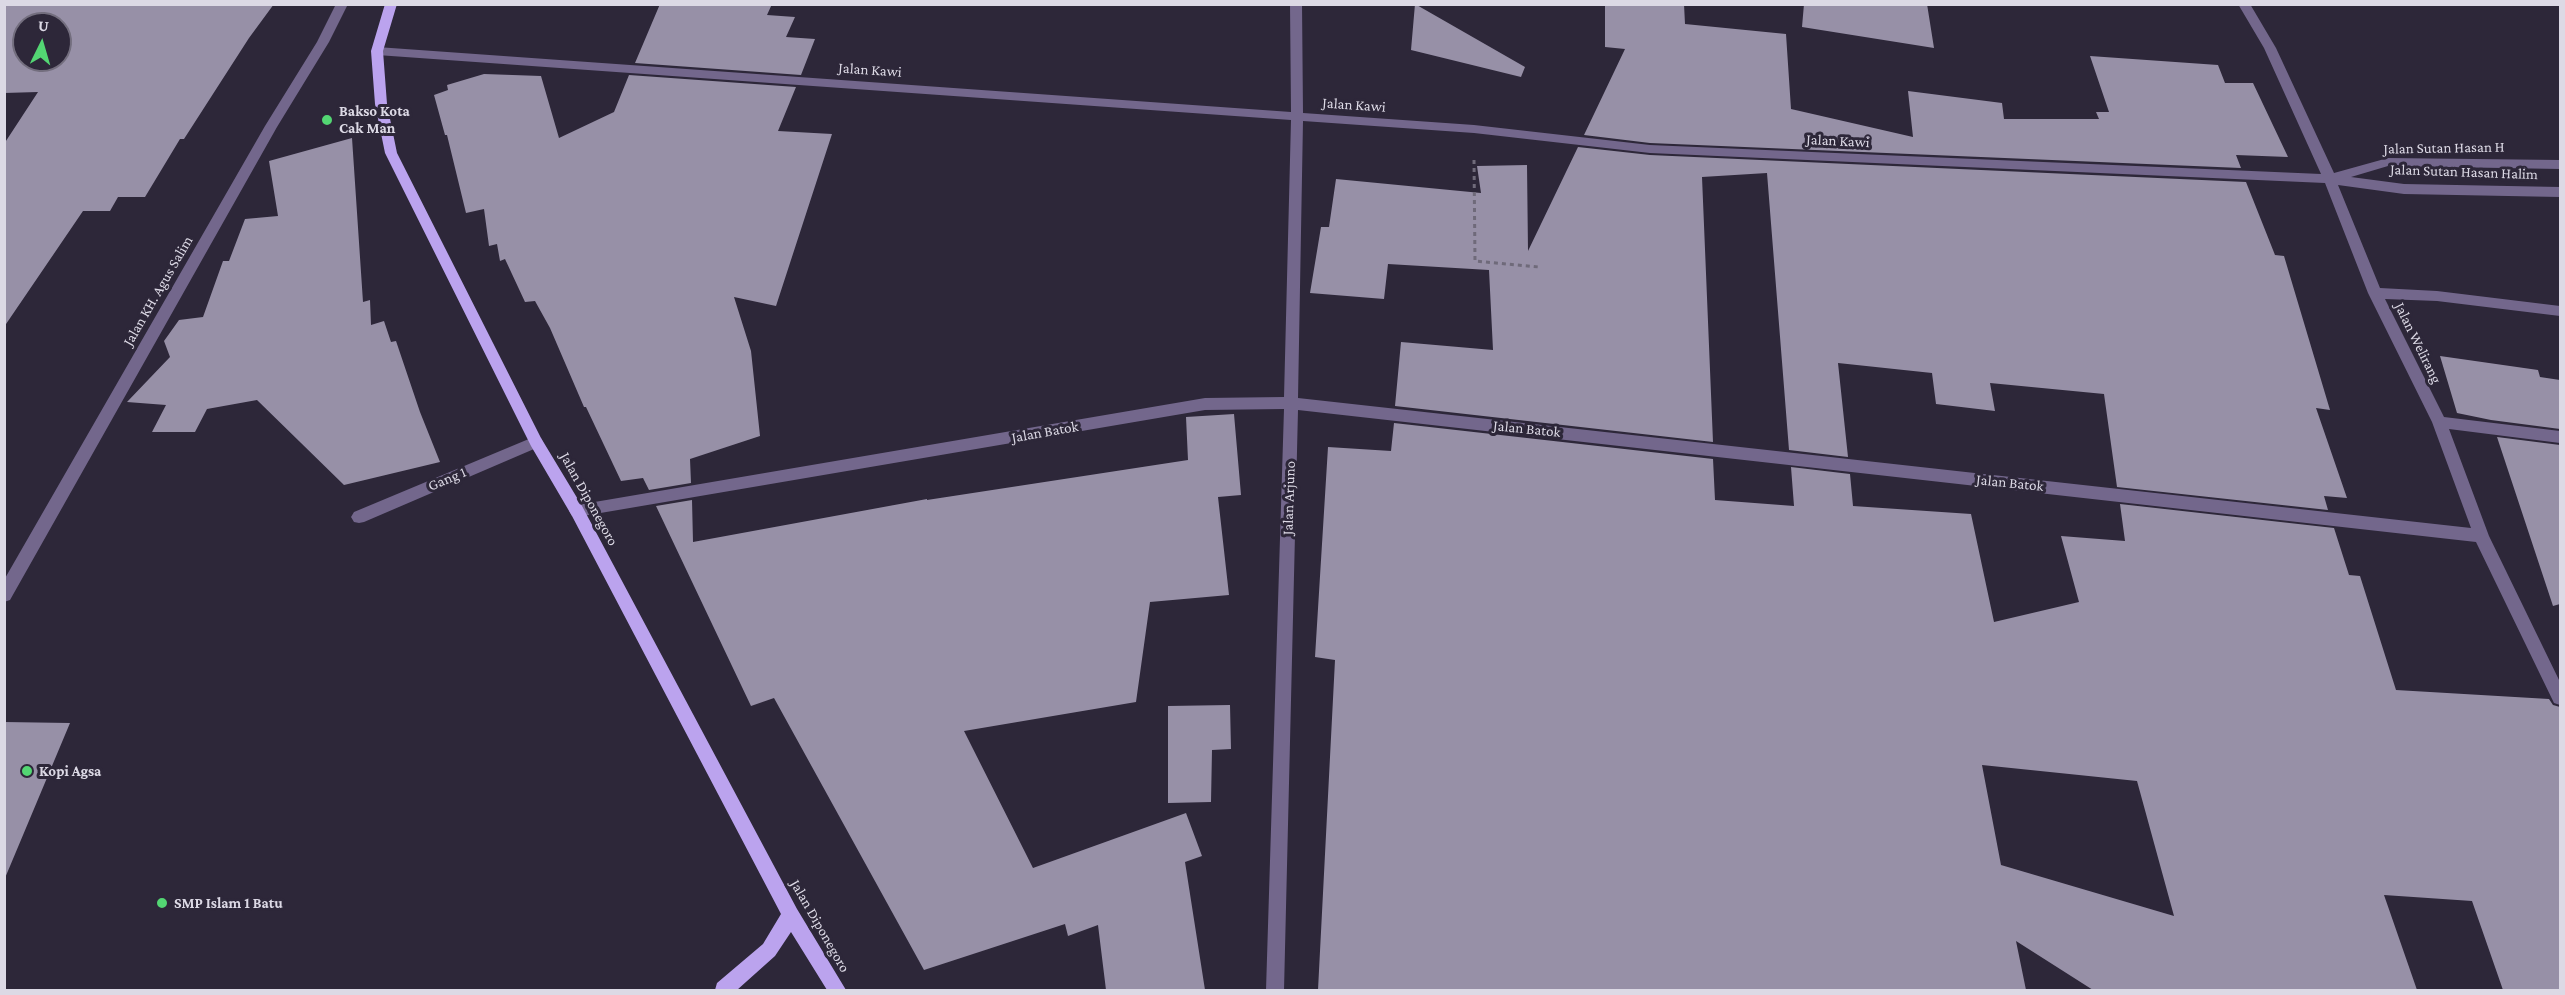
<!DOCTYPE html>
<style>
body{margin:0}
#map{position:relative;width:2565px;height:995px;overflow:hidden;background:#2d2739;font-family:"Crimson Pro",serif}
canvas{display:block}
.frame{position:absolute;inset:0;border:6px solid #dcd9e5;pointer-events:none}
.north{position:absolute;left:12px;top:12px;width:60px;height:60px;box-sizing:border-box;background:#2d2739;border:2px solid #736e7e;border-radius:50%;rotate:5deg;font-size:16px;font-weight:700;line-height:24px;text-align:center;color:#dcd9e5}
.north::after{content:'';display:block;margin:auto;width:21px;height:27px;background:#53d673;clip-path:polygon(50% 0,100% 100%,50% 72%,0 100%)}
</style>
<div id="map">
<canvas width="2565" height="995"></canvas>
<div class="frame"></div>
<div class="north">U</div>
</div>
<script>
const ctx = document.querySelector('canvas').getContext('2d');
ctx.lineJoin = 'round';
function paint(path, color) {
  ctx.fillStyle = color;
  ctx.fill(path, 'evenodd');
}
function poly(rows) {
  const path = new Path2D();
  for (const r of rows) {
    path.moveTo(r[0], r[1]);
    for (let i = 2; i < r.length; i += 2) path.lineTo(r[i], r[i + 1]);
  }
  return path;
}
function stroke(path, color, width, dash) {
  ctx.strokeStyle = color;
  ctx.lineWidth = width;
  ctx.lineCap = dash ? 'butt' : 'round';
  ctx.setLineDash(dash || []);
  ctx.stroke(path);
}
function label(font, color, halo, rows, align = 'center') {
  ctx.font = font + ' "Crimson Pro",serif';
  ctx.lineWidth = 6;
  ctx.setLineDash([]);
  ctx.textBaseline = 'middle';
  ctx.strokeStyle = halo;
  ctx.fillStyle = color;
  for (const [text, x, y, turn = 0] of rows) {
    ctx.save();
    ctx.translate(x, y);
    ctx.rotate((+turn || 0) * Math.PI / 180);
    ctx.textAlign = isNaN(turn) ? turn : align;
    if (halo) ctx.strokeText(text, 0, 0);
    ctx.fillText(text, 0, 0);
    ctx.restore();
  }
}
paint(poly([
 [4,4,274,4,249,38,184,139,180,139,145,197,118,197,110,211,83,211,4,327,4,144,38,92,4,93],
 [24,24,60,24,60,60,24,60],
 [660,4,772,4,767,15,795,17,786,37,815,39,801,75,635,63],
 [1415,4,1525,67,1521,77,1411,50],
 [1605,4,1684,4,1685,24,1786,34,1791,109,1913,137,1908,91,2002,103,2004,119,2099,119,2096,112,2109,112,2090,56,2218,65,2225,83,2253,83,2288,157,2236,155,2241,168,1650,143,1584,135,1625,49,1605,47],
 [1804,4,1927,4,1934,48,1802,27],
 [484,74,541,76,559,138,614,112,629,75,796,87,778,131,832,134,776,306,734,297,751,351,760,436,690,459,691,483,649,490,643,478,621,481,586,407,584,407,550,328,535,301,525,302,505,259,500,261,497,244,489,246,484,209,466,213,447,135,445,135,434,95,448,90,447,85],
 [352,138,363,302,370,300,371,325,384,321,391,342,396,341,420,412,440,462,344,485,257,400,207,409,195,432,152,432,166,405,127,402,170,357,164,341,179,320,203,317,223,261,229,261,245,219,278,216,269,161],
 [1578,147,1650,155,2246,182,2275,255,2284,256,2330,410,2316,408,2347,498,2324,496,2328,510,2117,487,2104,394,1990,383,1995,411,1936,404,1932,373,1838,363,1848,457,1789,450,1767,173,1702,177,1713,442,1395,406,1401,342,1493,350,1489,270,1388,264,1384,299,1310,293,1321,227,1329,227,1336,179,1481,193,1477,166,1527,165,1528,251],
 [2440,356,2538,370,2540,377,2560,380,2560,429,2491,420,2457,413],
 [1234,414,1241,495,1218,497,1229,595,1150,602,1136,702,964,731,1033,868,1186,813,1202,856,1185,862,1205,990,1106,990,1098,925,1068,936,1065,924,924,970,774,698,751,706,656,506,692,500,693,542,927,499,927,500,1188,460,1186,417],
 [1394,423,1713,459,1715,500,1794,506,1791,467,1850,474,1853,506,1971,514,1994,622,2079,602,2061,536,2125,541,2120,504,2334,528,2349,575,2360,576,2396,690,2549,699,2553,705,2560,707,2560,990,2503,990,2472,901,2384,895,2417,990,2093,990,2016,941,2026,990,1318,990,1335,660,1315,657,1328,447,1391,451],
 [1982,765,2137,781,2174,916,2001,865],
 [2497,437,2560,445,2560,604,2553,606],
 [1230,705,1231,749,1212,750,1211,802,1168,803,1168,706],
 [4,722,70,723,5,878,4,878]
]), '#9790a7');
stroke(poly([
 [1474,160,1475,261,1539,267]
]), '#6f6a7a', 3, [4, 4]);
paint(poly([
 [336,4,348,4,329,42,277,127,10,600,4,602,4,580,265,126,317,42,336,4],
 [1290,4,1302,4,1303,113,1474,125,1650,145,2321,174,2264,48,2238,4,2250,4,2276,48,2334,173,2388,158,2560,160,2560,169,2388,166,2351,177,2404,184,2560,187,2560,197,2404,194,2338,185,2380,288,2437,291,2560,306,2560,316,2437,301,2385,299,2444,417,2560,431,2560,443,2449,429,2489,536,2560,682,2560,705,2554,703,2476,542,1298,410,1284,990,1266,990,1284,409,1205,410,577,517,572,516,569,511,572,506,577,505,1205,398,1284,397,1291,120,377,55,371,51,377,47,1291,112,1290,4],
 [1303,121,1474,133,1650,153,2325,183,2368,293,2432,422,2471,528,1298,398,1303,121],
 [536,436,541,438,543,442,541,446,364,522,359,523,354,522,351,517,354,512,536,436]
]), '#73678c');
paint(poly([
 [385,4,397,4,383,51,387,104,397,153,541,438,582,506,797,909,846,990,827,990,791,932,775,956,737,990,715,990,717,983,763,944,781,914,572,516,531,446,385,153,375,104,371,51,385,4]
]), '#bba3ee');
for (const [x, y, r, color] of [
 [327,120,6,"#53d673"],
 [27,771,6,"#53d673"],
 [162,903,6,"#53d673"]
]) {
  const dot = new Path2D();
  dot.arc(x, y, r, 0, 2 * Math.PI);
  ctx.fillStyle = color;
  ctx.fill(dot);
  stroke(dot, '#2d2739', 2);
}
label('15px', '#dcd9e5', '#2d2739', [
 ["Jalan Kawi",870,70,4],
 ["Jalan Kawi",1354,105,4],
 ["Jalan Kawi",1838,141,3],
 ["Jalan Sutan Hasan H",2444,148,-1],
 ["Jalan Sutan Hasan Halim",2464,172,2],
 ["Jalan KH. Agus Salim",158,291,-60],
 ["Jalan Welirang",2418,343,64],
 ["Jalan Batok",1527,429,6],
 ["Jalan Batok",1045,432,-10],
 ["Gang 1",447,479,-23],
 ["Jalan Batok",2010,483,6],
 ["Jalan Arjuno",1289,498,-88],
 ["Jalan Diponegoro",589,499,61],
 ["Jalan Diponegoro",820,926,60]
]);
label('bold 15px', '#dcd9e5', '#2d2739', [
 ["Bakso Kota",339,111],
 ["Cak Man",339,128],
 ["Kopi Agsa",39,771],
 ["SMP Islam 1 Batu",174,903]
], 'left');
</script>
